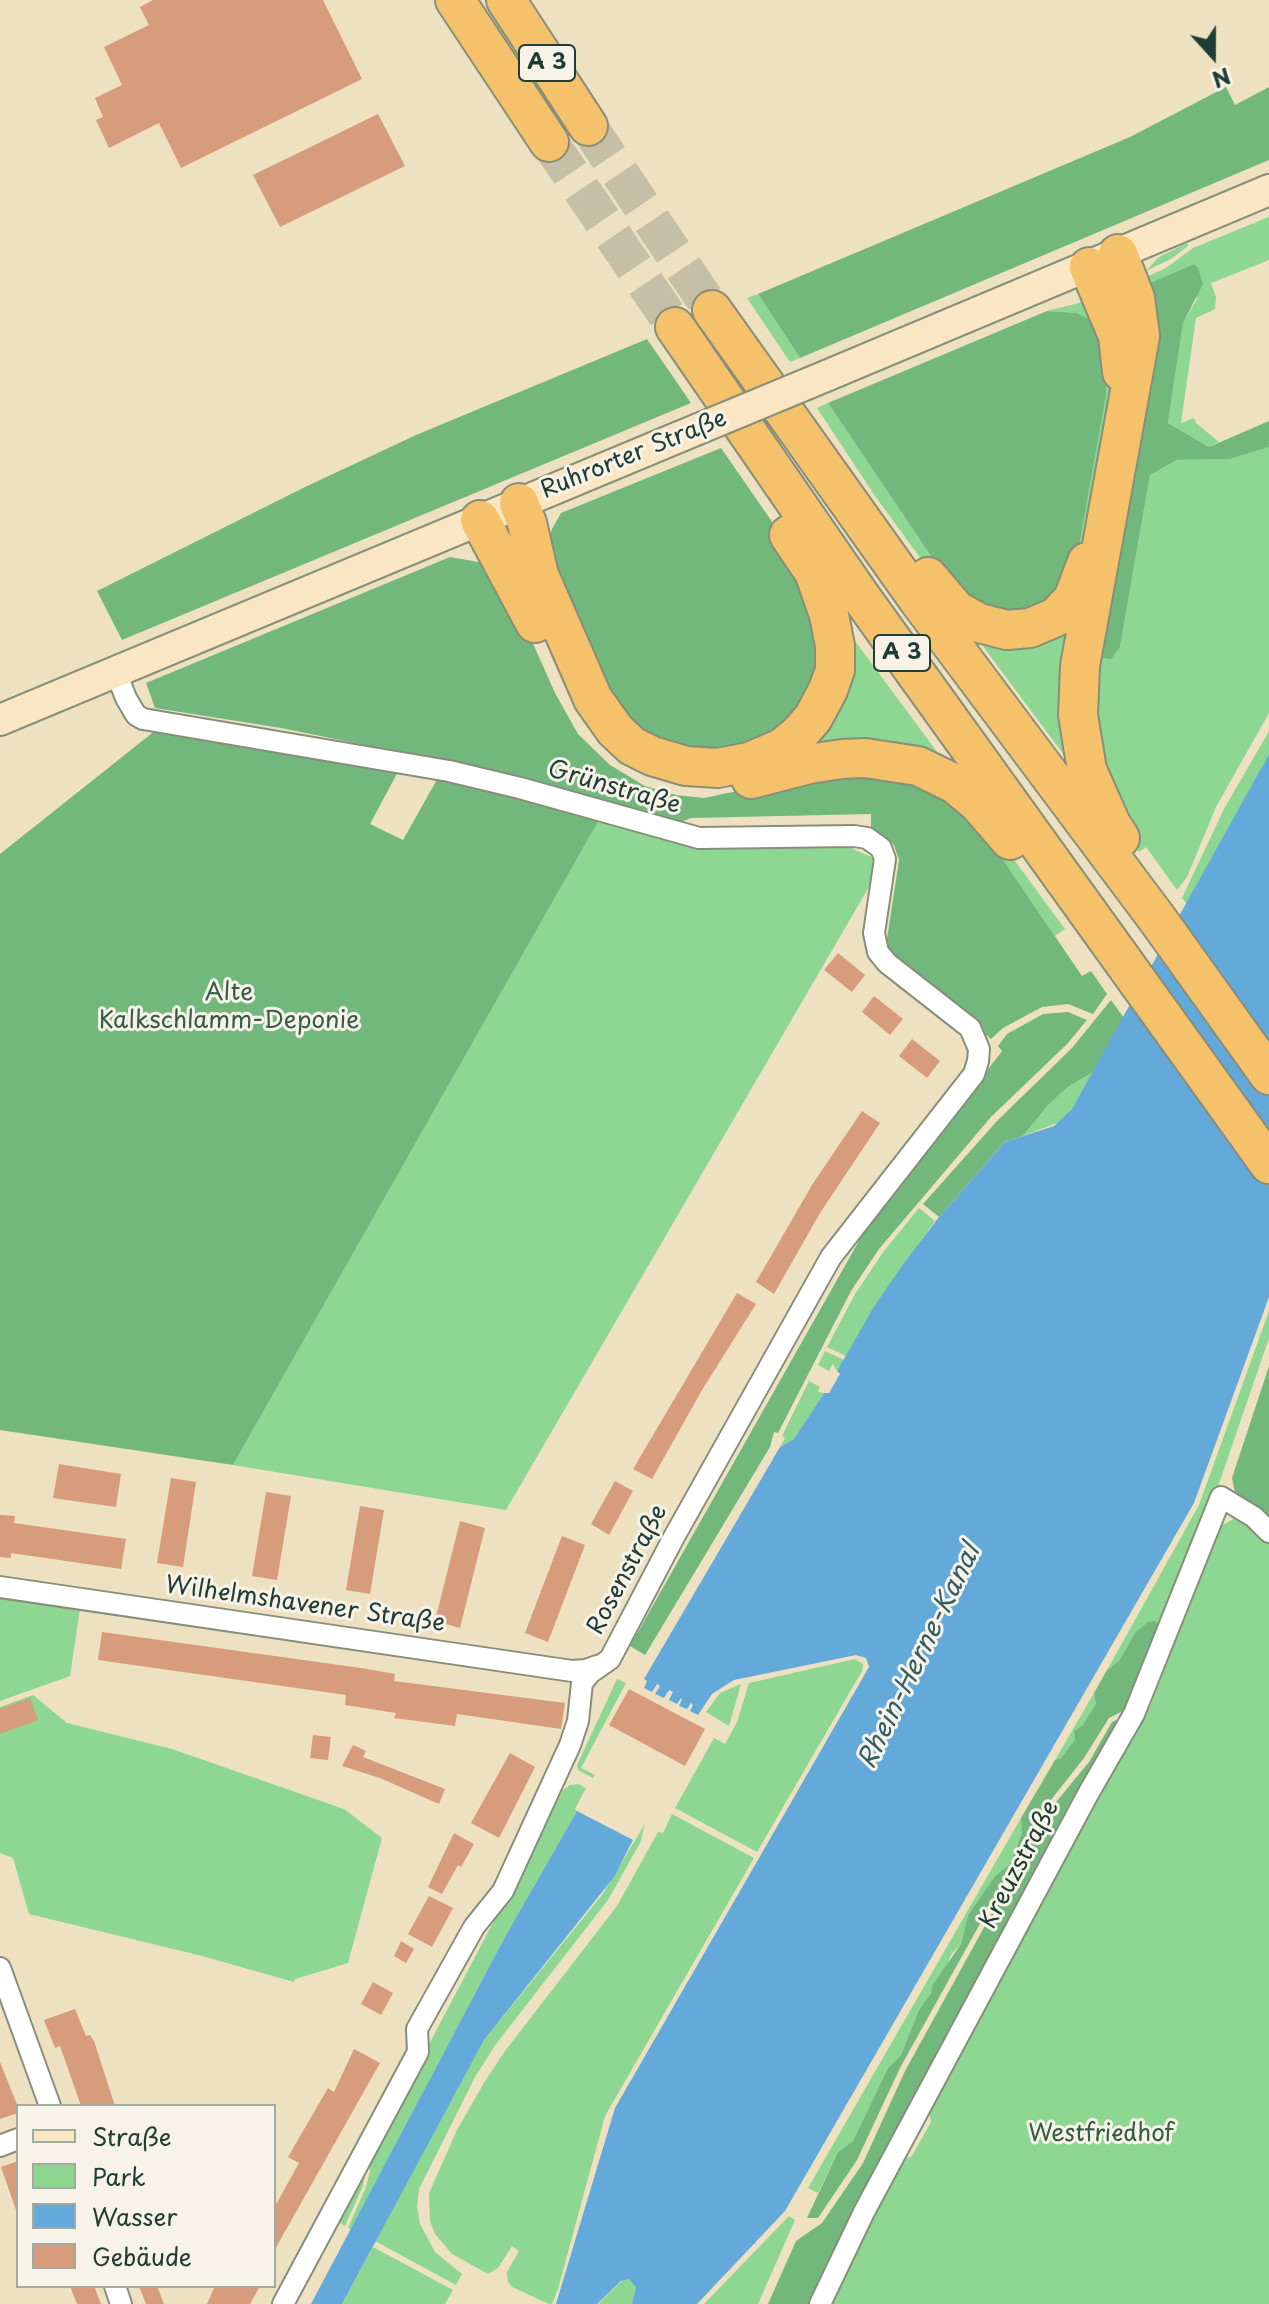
<!DOCTYPE html>
<meta charset="utf-8">
<style>
body{margin:0}
#map{position:relative;width:1269px;height:2304px;overflow:hidden;background:#eee1c1;font-family:"Playpen Sans",sans-serif}
canvas{display:block}
.legend{position:absolute;left:16px;top:2104px;width:260px;height:184px;box-sizing:border-box;background:#f7f3e8;border:2px solid #a1aaa0;margin:0;padding:10px 14px;list-style:none;font-size:24px;color:#1f3d34}
.legend li{display:flex;align-items:center;gap:16px;height:40px}
.legend b{width:40px;border:2px solid #a1aaa0}
.north{position:absolute;left:1173px;top:16px;width:80px;height:80px;-webkit-text-stroke:6px #f7f3e8;paint-order:stroke;rotate:159deg;font-size:22px;font-weight:700;line-height:32px;text-align:center;color:#1f3d34}
.north::after{content:'';display:block;margin:auto;width:28px;height:36px;background:#1f3d34;clip-path:polygon(50% 0,100% 100%,50% 72%,0 100%)}
</style>
<div id="map">
<canvas width="1269" height="2304"></canvas>
<ul class="legend">
<li><b style="height:10px;background:#fbe6c4"></b>Straße</li>
<li><b style="height:22px;background:#8dd793"></b>Park</li>
<li><b style="height:22px;background:#63a9d9"></b>Wasser</li>
<li><b style="height:22px;background:#d69c7b"></b>Gebäude</li>
</ul>
<div class="north">N</div>
</div>
<script>
const ctx = document.querySelector('canvas').getContext('2d');
ctx.lineJoin = 'round';
function paint(path, color) {
  ctx.fillStyle = color;
  ctx.fill(path, 'evenodd');
}
function poly(rows) {
  const path = new Path2D();
  for (const r of rows) {
    path.moveTo(r[0], r[1]);
    for (let i = 2; i < r.length; i += 2) path.lineTo(r[i], r[i + 1]);
  }
  return path;
}
function stroke(path, color, width, dash) {
  ctx.strokeStyle = color;
  ctx.lineWidth = width;
  ctx.lineCap = dash ? 'butt' : 'round';
  ctx.setLineDash(dash || []);
  ctx.stroke(path);
}
function label(font, color, halo, rows, align = 'center') {
  ctx.font = font + ' "Playpen Sans",sans-serif';
  ctx.lineWidth = 6;
  ctx.setLineDash([]);
  ctx.textBaseline = 'middle';
  ctx.strokeStyle = halo;
  ctx.fillStyle = color;
  for (const [text, x, y, turn = 0] of rows) {
    ctx.save();
    ctx.translate(x, y);
    ctx.rotate((+turn || 0) * Math.PI / 180);
    ctx.textAlign = isNaN(turn) ? turn : align;
    if (halo) ctx.strokeText(text, 0, 0);
    ctx.fillText(text, 0, 0);
    ctx.restore();
  }
}
paint(poly([
 [1269,217,1269,260,1211,283,1216,297,1215,309,1196,318,1181,423,1194,418,1196,423,1219,442,1209,447,1168,423,1183,323,1197,299,1194,264,1145,285,1144,278,1166,268,1193,248],
 [1187,243,1188,246,1171,259,1146,271,1159,257],
 [758,294,800,358,790,362,747,298],
 [1083,302,1091,307,1113,386,1080,566,940,585,875,496,817,408,828,403,945,577,1076,313,1047,311],
 [1269,447,1269,713,1216,807,1187,877,1177,890,1146,847,1139,852,1116,818,1096,770,1090,656,1120,647,1150,475,1177,460,1230,459],
 [1078,617,1070,763,982,645,1003,649,1028,647],
 [852,637,952,772,818,753,815,743],
 [1269,731,1269,754,1187,904,1182,898,1224,809],
 [599,820,850,848,872,857,875,865,873,880,506,1510,233,1465],
 [993,831,1065,929,1055,936,987,836],
 [1093,1072,1072,1109,1062,1121,1023,1136,1049,1104,1068,1087],
 [919,1208,935,1221,873,1308,846,1356,827,1347,855,1294,884,1251],
 [1269,1311,1269,1338,1221,1478,1133,1705,1135,1633,1119,1661,1107,1670,1199,1505],
 [825,1351,844,1360,837,1371,833,1364,829,1371,818,1365],
 [809,1381,820,1387,818,1392,824,1393,794,1439,780,1447,785,1438,782,1436],
 [1235,1518,1251,1526,1269,1544,1269,2304,826,2304,895,2163,912,2156,931,2122,927,2104,1121,1746,1150,1707,1219,1527],
 [0,1592,81,1602,70,1676,0,1701],
 [855,1659,863,1664,862,1671,757,1852,675,1808,714,1738,725,1744,737,1722,749,1683],
 [617,1679,626,1683,581,1768,595,1775,593,1778,578,1770,577,1765],
 [741,1684,729,1726,706,1712,720,1693],
 [1094,1693,1096,1704,1076,1740,1061,1758,1055,1760],
 [33,1695,67,1723,172,1749,344,1809,382,1838,348,1963,295,1979,294,1982,202,1956,29,1914,13,1858,0,1853,0,1707],
 [578,1784,586,1788,575,1809,577,1811,506,1935,351,2229,348,2228,366,2187,370,2172,368,2160,563,1790,570,1785],
 [672,1814,754,1858,605,2116,558,2289,552,2304,549,2304,512,2287,508,2282,507,2272,519,2251,512,2246,498,2268,488,2274,452,2254,435,2234,430,2221,429,2193,457,2130,485,2081,505,2051,617,1906,658,1832,663,1833],
 [1021,1818,1022,1831,1010,1864,995,1876,968,1915,961,1944,951,1955,946,1968,939,1976,927,2000,918,2012,901,2055,888,2068,853,2141,838,2152,818,2193,808,2188],
 [645,1824,640,1843,608,1900,496,2044,475,2077,419,2189,417,2207,420,2224,435,2252,462,2274,456,2285,375,2241,484,2040,602,1895],
 [366,2169,363,2186,345,2226,335,2220],
 [789,2216,795,2220,758,2304,704,2304],
 [373,2247,453,2290,445,2304,342,2304],
 [624,2279,632,2280,636,2287,632,2304,598,2304]
]), '#8dd793');
paint(poly([
 [1226,87,1235,105,1269,87,1269,160,800,358,758,294,1130,137],
 [1194,264,1198,268,1203,284,1183,323,1168,423,1209,447,1269,421,1269,447,1230,459,1177,460,1150,475,1120,647,1111,659,1090,656,1145,285],
 [1047,311,1077,313,1090,320,1101,338,1106,364,1106,395,1077,557,1062,585,1045,603,1028,610,1008,612,985,607,967,597,945,577,828,403],
 [647,339,691,403,122,640,97,591,303,488,416,435],
 [721,448,782,536,823,653,800,718,750,750,658,748,601,694,547,546,552,529,561,513],
 [450,557,478,562,492,572,523,621,555,693,578,734,610,765,645,786,676,795,704,798,810,776,889,773,944,795,987,836,1082,976,1091,971,1107,994,1093,1014,1068,1004,1042,1007,1003,1028,991,1039,889,951,887,939,899,860,894,845,882,834,871,830,871,814,691,818,671,826,444,761,281,728,155,708,146,683],
 [156,730,400,768,370,824,403,840,439,776,599,820,233,1465,0,1430,0,854],
 [1111,1000,1124,1018,1093,1072,1068,1087,1049,1104,1023,1136,1005,1142,939,1217,923,1204,997,1121,1072,1048],
 [1068,1012,1087,1020,1067,1044,991,1117,879,1249,851,1291,778,1433,774,1432,770,1447,645,1655,630,1646,868,1225,1002,1051,998,1046,1007,1034,1043,1014],
 [1269,1366,1269,1525,1235,1493,1232,1478],
 [1156,1621,1158,1626,1125,1710,1109,1718,1084,1758,1043,1810,900,2068,857,2160,818,2218,807,2218,838,2152,853,2141,888,2068,901,2055,918,2012,931,1993,932,1986,961,1944,968,1915,995,1876,1010,1864,1022,1832,1021,1818,1055,1760,1061,1758,1075,1740,1074,1731,1083,1725,1096,1704,1094,1693,1107,1670,1119,1661,1135,1633,1148,1622],
 [1119,1719,812,2304,768,2304,796,2241,822,2223,863,2163,905,2071,1047,1813,1089,1762,1112,1722]
]), '#72b87d');
paint(poly([
 [1269,754,1269,1297,1194,1503,785,2211,697,2304,632,2304,636,2287,629,2279,621,2281,597,2304,556,2304,615,2108,869,1667,866,1658,856,1655,734,1680,712,1694,698,1715,690,1711,693,1705,691,1703,687,1709,679,1706,682,1699,681,1698,677,1704,669,1700,673,1692,669,1690,664,1698,655,1694,660,1686,657,1684,652,1692,644,1688,647,1681,644,1679,780,1447,794,1439,824,1393,829,1393,840,1374,837,1371,873,1308,904,1263,939,1217,1005,1142,1054,1126,1072,1109],
 [577,1811,633,1840,614,1877,484,2040,342,2304,311,2304,506,1935]
]), '#63a9d9');
paint(poly([
 [153,0,323,0,362,79,181,168,159,123,109,148,96,120,103,117,95,98,122,85,104,47,149,25,140,7],
 [378,114,405,166,280,227,253,175],
 [838,953,865,975,852,992,824,970],
 [874,996,903,1019,890,1035,862,1012],
 [912,1039,940,1061,927,1078,899,1056],
 [862,1111,880,1123,820,1213,774,1294,756,1282,812,1185],
 [737,1293,756,1304,702,1390,652,1479,633,1469],
 [59,1464,121,1474,116,1507,53,1498],
 [171,1478,196,1482,183,1567,157,1563],
 [615,1481,633,1491,609,1535,591,1524],
 [266,1492,291,1496,277,1580,252,1576],
 [360,1506,384,1510,370,1594,346,1590],
 [0,1515,15,1516,14,1523,126,1539,121,1569,11,1553,11,1558,0,1557],
 [460,1521,485,1528,460,1628,435,1621],
 [562,1536,585,1545,548,1642,525,1633],
 [102,1632,361,1668,395,1674,394,1681,565,1703,561,1729,457,1714,455,1726,394,1718,396,1713,345,1705,346,1695,98,1660],
 [629,1689,705,1729,685,1766,609,1725],
 [30,1698,38,1720,0,1734,0,1709],
 [313,1735,331,1737,328,1760,310,1758],
 [353,1745,366,1751,363,1757,445,1789,439,1804,380,1778,342,1766],
 [510,1753,535,1767,499,1838,471,1823],
 [454,1833,474,1844,461,1867,458,1865,442,1894,428,1887],
 [429,1896,453,1908,432,1947,408,1934],
 [401,1941,414,1949,406,1963,394,1956],
 [373,1982,393,1993,381,2015,361,2004],
 [75,2009,86,2036,90,2035,94,2041,115,2106,81,2106,60,2046,55,2048,44,2020],
 [354,2049,380,2063,274,2251,274,2208,299,2163,288,2157,328,2088,334,2092],
 [0,2062,18,2107,18,2113,0,2119],
 [18,2161,18,2210,16,2210,1,2167],
 [70,2286,94,2286,101,2304,77,2304],
 [139,2286,157,2286,164,2304,146,2304],
 [215,2286,260,2286,250,2304,207,2304]
]), '#d69c7b');
stroke(poly([
 [588,126,712,310],
 [549,142,675,327]
]), '#c5c0a5', 38, [38, 19]);
const minor = poly([
 [116,672,126,698,136,715,143,719,449,771,520,788,699,838,854,836,867,838,881,848,885,859,874,933,878,952,887,963,970,1028,979,1049,978,1061,974,1074,831,1257,674,1537,610,1659,590,1673,582,1683,578,1721,570,1745,503,1891,474,1927,417,2029,418,2052,283,2304],
 [0,1587,572,1671,586,1670,597,1666],
 [0,1968,50,2106],
 [0,2146,18,2139],
 [115,2286,121,2304],
 [820,2304,864,2212,1088,1794,1134,1714,1221,1497,1254,1517,1269,1532]
]);
const secondary = poly([
 [826,376,1269,190],
 [0,720,679,437]
]);
const motorway = poly([
 [455,0,549,142],
 [506,0,588,126],
 [1118,254,1135,298,1140,336,1080,666,1078,715,1087,770,1111,824,1120,838],
 [1089,267,1118,336,1122,372],
 [712,310,917,598,1158,920,1269,1075],
 [675,327,861,597,1269,1164],
 [519,503,527,523,539,575,593,699,615,730,632,746,652,756,686,766,718,768,749,762,782,748,798,735,813,718,828,690,835,670,835,646,829,615,814,572,789,535],
 [480,520,535,623],
 [928,577,956,610,979,623,1007,630,1030,628,1056,617,1073,599,1087,562],
 [751,779,809,764,842,759,865,758,918,766,955,784,979,804,1010,840]
]);
stroke(minor, '#868f7a', 24);
stroke(secondary, '#868f7a', 34);
stroke(motorway, '#868f7a', 42);
stroke(minor, '#fff', 20);
stroke(secondary, '#fbe6c4', 30);
stroke(motorway, '#f6c16b', 38);
const secondaryBridge = poly([
 [679,437,826,376]
]);
stroke(secondaryBridge, '#868f7a', 34, []);
stroke(secondaryBridge, '#fbe6c4', 30);
for (const [x, y, w] of [
 [547,63,56],
 [902,653,56]
]) {
  const box = new Path2D();
  box.roundRect(x - w / 2, y - 18, w, 36, 6);
  ctx.fillStyle = '#f7f3e8';
  ctx.fill(box);
  stroke(box, '#1f3d34', 2);
}
label('bold 22px', '#1f3d34', null, [
 ["A 3",547,63],
 ["A 3",902,653]
]);
label('24px', '#1f3d34', '#f7f3e8', [
 ["Ruhrorter Straße",634,455,-22],
 ["Grünstraße",614,788,16],
 ["Rosenstraße",628,1570,-62],
 ["Wilhelmshavener Straße",305,1605,8],
 ["Kreuzstraße",1020,1865,-62]
]);
label('24px', '#355c47', '#f7f3e8', [
 ["Alte",229,993],
 ["Kalkschlamm-Deponie",229,1021],
 ["Westfriedhof",1101,2134]
]);
label('italic 26px', '#335d66', '#f7f3e8', [
 ["Rhein-Herne-Kanal",920,1657,-64]
]);
</script>
